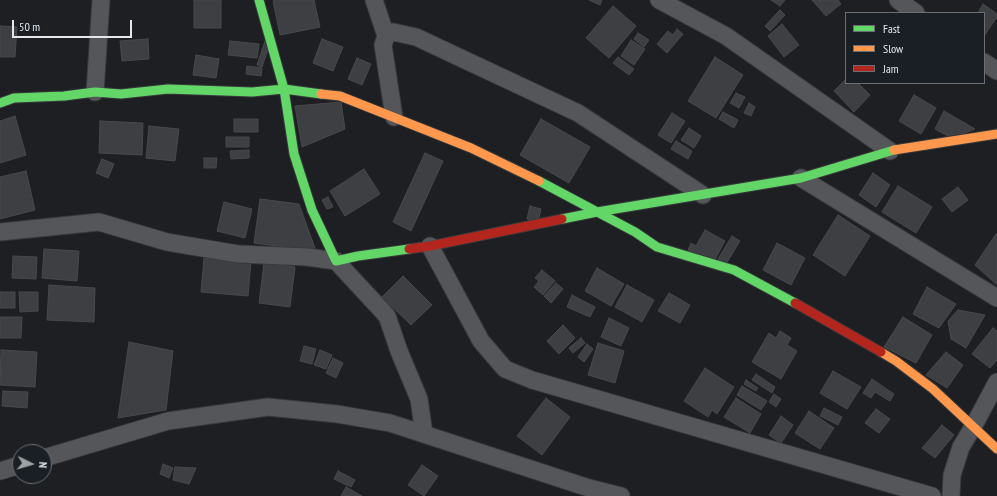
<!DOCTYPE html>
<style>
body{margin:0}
#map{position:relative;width:997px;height:496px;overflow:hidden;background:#1d1f22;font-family:"PT Sans Narrow",sans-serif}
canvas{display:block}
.legend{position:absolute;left:845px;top:12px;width:140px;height:72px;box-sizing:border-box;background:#1a1f25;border:1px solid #6b6f75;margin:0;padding:5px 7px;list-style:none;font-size:12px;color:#e4e8ec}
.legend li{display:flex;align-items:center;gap:8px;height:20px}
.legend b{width:20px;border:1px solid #6b6f75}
.north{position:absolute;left:12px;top:444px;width:40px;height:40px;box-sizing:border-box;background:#1a1f25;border:1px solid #6b6f75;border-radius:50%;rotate:95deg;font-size:11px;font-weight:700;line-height:16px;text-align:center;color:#e4e8ec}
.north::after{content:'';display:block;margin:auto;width:14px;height:18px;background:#9ea2a5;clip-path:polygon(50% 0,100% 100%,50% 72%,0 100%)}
.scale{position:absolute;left:12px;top:20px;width:120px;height:18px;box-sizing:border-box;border:2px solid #e4e8ec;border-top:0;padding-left:5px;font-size:12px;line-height:14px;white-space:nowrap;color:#e4e8ec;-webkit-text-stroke:3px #1a1f25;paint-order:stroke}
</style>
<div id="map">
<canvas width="997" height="496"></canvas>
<ul class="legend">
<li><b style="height:5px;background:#63d668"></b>Fast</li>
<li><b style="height:5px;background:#ff974d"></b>Slow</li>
<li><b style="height:5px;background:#b3261e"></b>Jam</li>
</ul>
<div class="north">N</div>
<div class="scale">50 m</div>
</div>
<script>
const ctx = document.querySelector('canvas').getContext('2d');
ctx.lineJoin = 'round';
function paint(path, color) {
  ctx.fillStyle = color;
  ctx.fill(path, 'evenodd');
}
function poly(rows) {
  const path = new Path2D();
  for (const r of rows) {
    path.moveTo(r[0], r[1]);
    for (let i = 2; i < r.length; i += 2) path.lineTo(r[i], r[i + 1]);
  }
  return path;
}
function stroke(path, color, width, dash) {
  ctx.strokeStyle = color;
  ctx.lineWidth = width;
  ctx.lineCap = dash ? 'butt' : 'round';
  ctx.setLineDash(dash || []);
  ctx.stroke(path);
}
const building = poly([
 [194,0,221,0,221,28,194,28,194,0],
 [276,0,314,0,320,27,280,35,273,1,276,0],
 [589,0,602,0,600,5,589,0],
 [771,0,785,0,780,6,771,0],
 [812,0,838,0,841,4,826,16,812,0],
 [983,4,997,14,997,17,984,36,984,13,978,13,983,4],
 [613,6,636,26,609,58,586,38,613,6],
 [780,10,785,15,770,31,765,26,780,10],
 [782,24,799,45,784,57,768,36,782,24],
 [0,26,17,27,15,57,0,57,0,26],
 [677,29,683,34,667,53,657,44,668,31,673,35,677,29],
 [638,33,649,40,644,47,634,39,638,33],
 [148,39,149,59,122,61,120,41,148,39],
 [322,39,343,47,333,71,313,63,322,39],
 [631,40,645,49,634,65,621,56,631,40],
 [230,41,259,44,257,58,228,55,230,41],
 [265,41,270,43,262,67,257,65,265,41],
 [196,55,219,59,216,78,193,75,196,55],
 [618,57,634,69,629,75,613,63,618,57],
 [715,57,743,75,716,118,688,101,715,57],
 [357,58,371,64,362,85,348,79,357,58],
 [247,66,262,68,261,76,246,74,247,66],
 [846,79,846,83,858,83,870,95,854,112,834,91,846,79],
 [736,93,745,97,739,108,730,103,736,93],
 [914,95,936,108,921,134,899,121,914,95],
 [341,102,345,129,302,147,295,106,341,102],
 [749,103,755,107,751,116,744,113,749,103],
 [944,111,975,129,952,138,935,129,944,111],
 [723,112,738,120,734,128,719,119,723,112],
 [672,113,685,121,671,143,658,135,672,113],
 [15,116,26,155,0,163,0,121,15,116],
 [234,119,258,119,258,132,234,132,234,119],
 [541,119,590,147,569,183,520,155,541,119],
 [100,121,143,123,142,155,99,153,100,121],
 [149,126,179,129,175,161,146,158,149,126],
 [689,128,701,136,694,148,681,140,689,128],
 [226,137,249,137,249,147,226,147,226,137],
 [676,141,692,151,688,159,671,149,676,141],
 [249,150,249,158,231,159,230,151,249,150],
 [425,153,443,161,411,231,393,222,425,153],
 [204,158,217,158,216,168,204,168,204,158],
 [102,159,114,164,108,178,96,173,102,159],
 [364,169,380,194,345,216,330,191,364,169],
 [26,171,35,210,0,219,0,177,26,171],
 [873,173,890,185,876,207,859,195,873,173],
 [898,186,932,207,916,233,882,212,898,186],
 [958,187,968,200,952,212,942,199,958,187],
 [328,197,333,207,327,209,322,200,328,197],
 [260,199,299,204,316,251,254,243,260,199],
 [224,202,252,209,245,238,217,231,224,202],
 [530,206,541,209,538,222,527,219,530,206],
 [838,215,870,236,845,276,813,255,838,215],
 [705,230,725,241,713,263,688,250,691,243,696,246,705,230],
 [996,234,997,235,997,285,975,265,996,234],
 [732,236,740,241,726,264,718,259,732,236],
 [777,243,805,258,791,285,763,270,777,243],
 [44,249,79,251,77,281,42,278,44,249],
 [13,256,37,257,36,279,12,278,13,256],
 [204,258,251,262,248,296,201,292,204,258],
 [264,263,295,267,290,307,259,303,264,263],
 [597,268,624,284,611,306,585,291,597,268],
 [542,270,555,281,543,295,534,287,539,281,535,278,542,270],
 [403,276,432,305,411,325,382,297,403,276],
 [556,283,563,289,551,303,544,296,556,283],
 [49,285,95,288,94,322,47,320,49,285],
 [627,285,654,300,642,322,615,307,627,285],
 [927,287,956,304,939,328,913,314,927,287],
 [0,292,15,292,15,308,0,308,0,292],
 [19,292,38,292,38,311,20,312,19,292],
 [669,293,690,305,680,323,658,311,669,293],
 [572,295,595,307,590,317,567,307,572,295],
 [958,310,985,315,966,348,951,339,948,321,958,310],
 [0,317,22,317,21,338,0,338,0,317],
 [903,317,932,335,916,363,884,347,903,317],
 [609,318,629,328,621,346,601,337,609,318],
 [563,325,575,338,559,354,547,341,563,325],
 [993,328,997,331,997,360,990,368,972,354,993,328],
 [780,331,791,338,787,345,797,351,781,379,752,362,769,333,776,338,780,331],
 [581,338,585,343,573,353,569,348,581,338],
 [129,342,173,351,166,410,118,418,129,342],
 [598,343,624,351,615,383,588,375,598,343],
 [587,344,593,349,584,362,578,357,587,344],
 [304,346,316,349,312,364,300,361,304,346],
 [1,350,37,352,35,387,0,385,1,350],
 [320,350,332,355,326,369,314,365,320,350],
 [946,352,963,365,947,388,926,375,946,352],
 [333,358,343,363,336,378,326,373,333,358],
 [705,368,734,387,717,414,712,410,708,417,684,401,705,368],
 [833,371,861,387,847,409,820,393,833,371],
 [756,374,775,387,772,393,752,380,756,374],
 [872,379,894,394,890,401,875,392,871,398,863,393,872,379],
 [746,380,758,388,756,391,744,384,746,380],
 [742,386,767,401,761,410,737,395,742,386],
 [3,391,28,392,27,408,2,406,3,391],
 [774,394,781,399,776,407,769,402,774,394],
 [546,398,570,417,542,455,517,436,546,398],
 [736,398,761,414,750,433,724,417,736,398],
 [824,408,842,417,838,425,820,416,824,408],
 [876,409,890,419,879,433,865,423,876,409],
 [809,411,834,428,820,449,795,433,809,411],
 [781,416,793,425,781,443,769,435,781,416],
 [942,425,954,435,935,458,922,448,942,425],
 [163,464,173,468,169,478,160,474,163,464],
 [422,465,438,476,424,496,408,485,422,465],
 [175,467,196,468,189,484,173,480,175,467],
 [338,471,355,480,351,487,334,479,338,471],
 [346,487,362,496,341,496,346,487]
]);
paint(building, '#3e3f42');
stroke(building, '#47494c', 1);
const street = poly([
 [374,0,386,36],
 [659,0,726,36,890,151],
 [898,0,916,13],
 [984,62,997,71],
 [95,92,101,0],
 [394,117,383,45,386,36,393,32,416,37,578,113,703,195],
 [801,178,997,298],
 [0,232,99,222,167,242,238,254,307,257,336,261,387,316,399,351,419,399,424,434],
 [430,246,481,341,505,369,532,380,932,496],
 [44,458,168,421,268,407,337,414,390,423,589,488,621,496],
 [0,471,20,465],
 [951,496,952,475,961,447,973,427,997,382]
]);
const fast = poly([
 [259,0,284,89,294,154,312,210,336,261,358,256,409,249],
 [0,103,14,98,64,96,95,92,121,94,168,89,252,92,284,89,321,94],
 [539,181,635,232,657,247,734,270,795,303],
 [562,219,597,212,801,178,894,150]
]);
const slow = poly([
 [321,94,340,96,471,148,539,181],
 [894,150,997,134],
 [881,352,896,361,933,389,997,449]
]);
const jam = poly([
 [409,249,430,246,562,219],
 [795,303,881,352]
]);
stroke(street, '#37393c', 19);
stroke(fast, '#37393c', 11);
stroke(slow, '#37393c', 11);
stroke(jam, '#37393c', 11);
stroke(street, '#545659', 17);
stroke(fast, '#63d668', 9);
stroke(slow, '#ff974d', 9);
stroke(jam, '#b3261e', 9);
</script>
